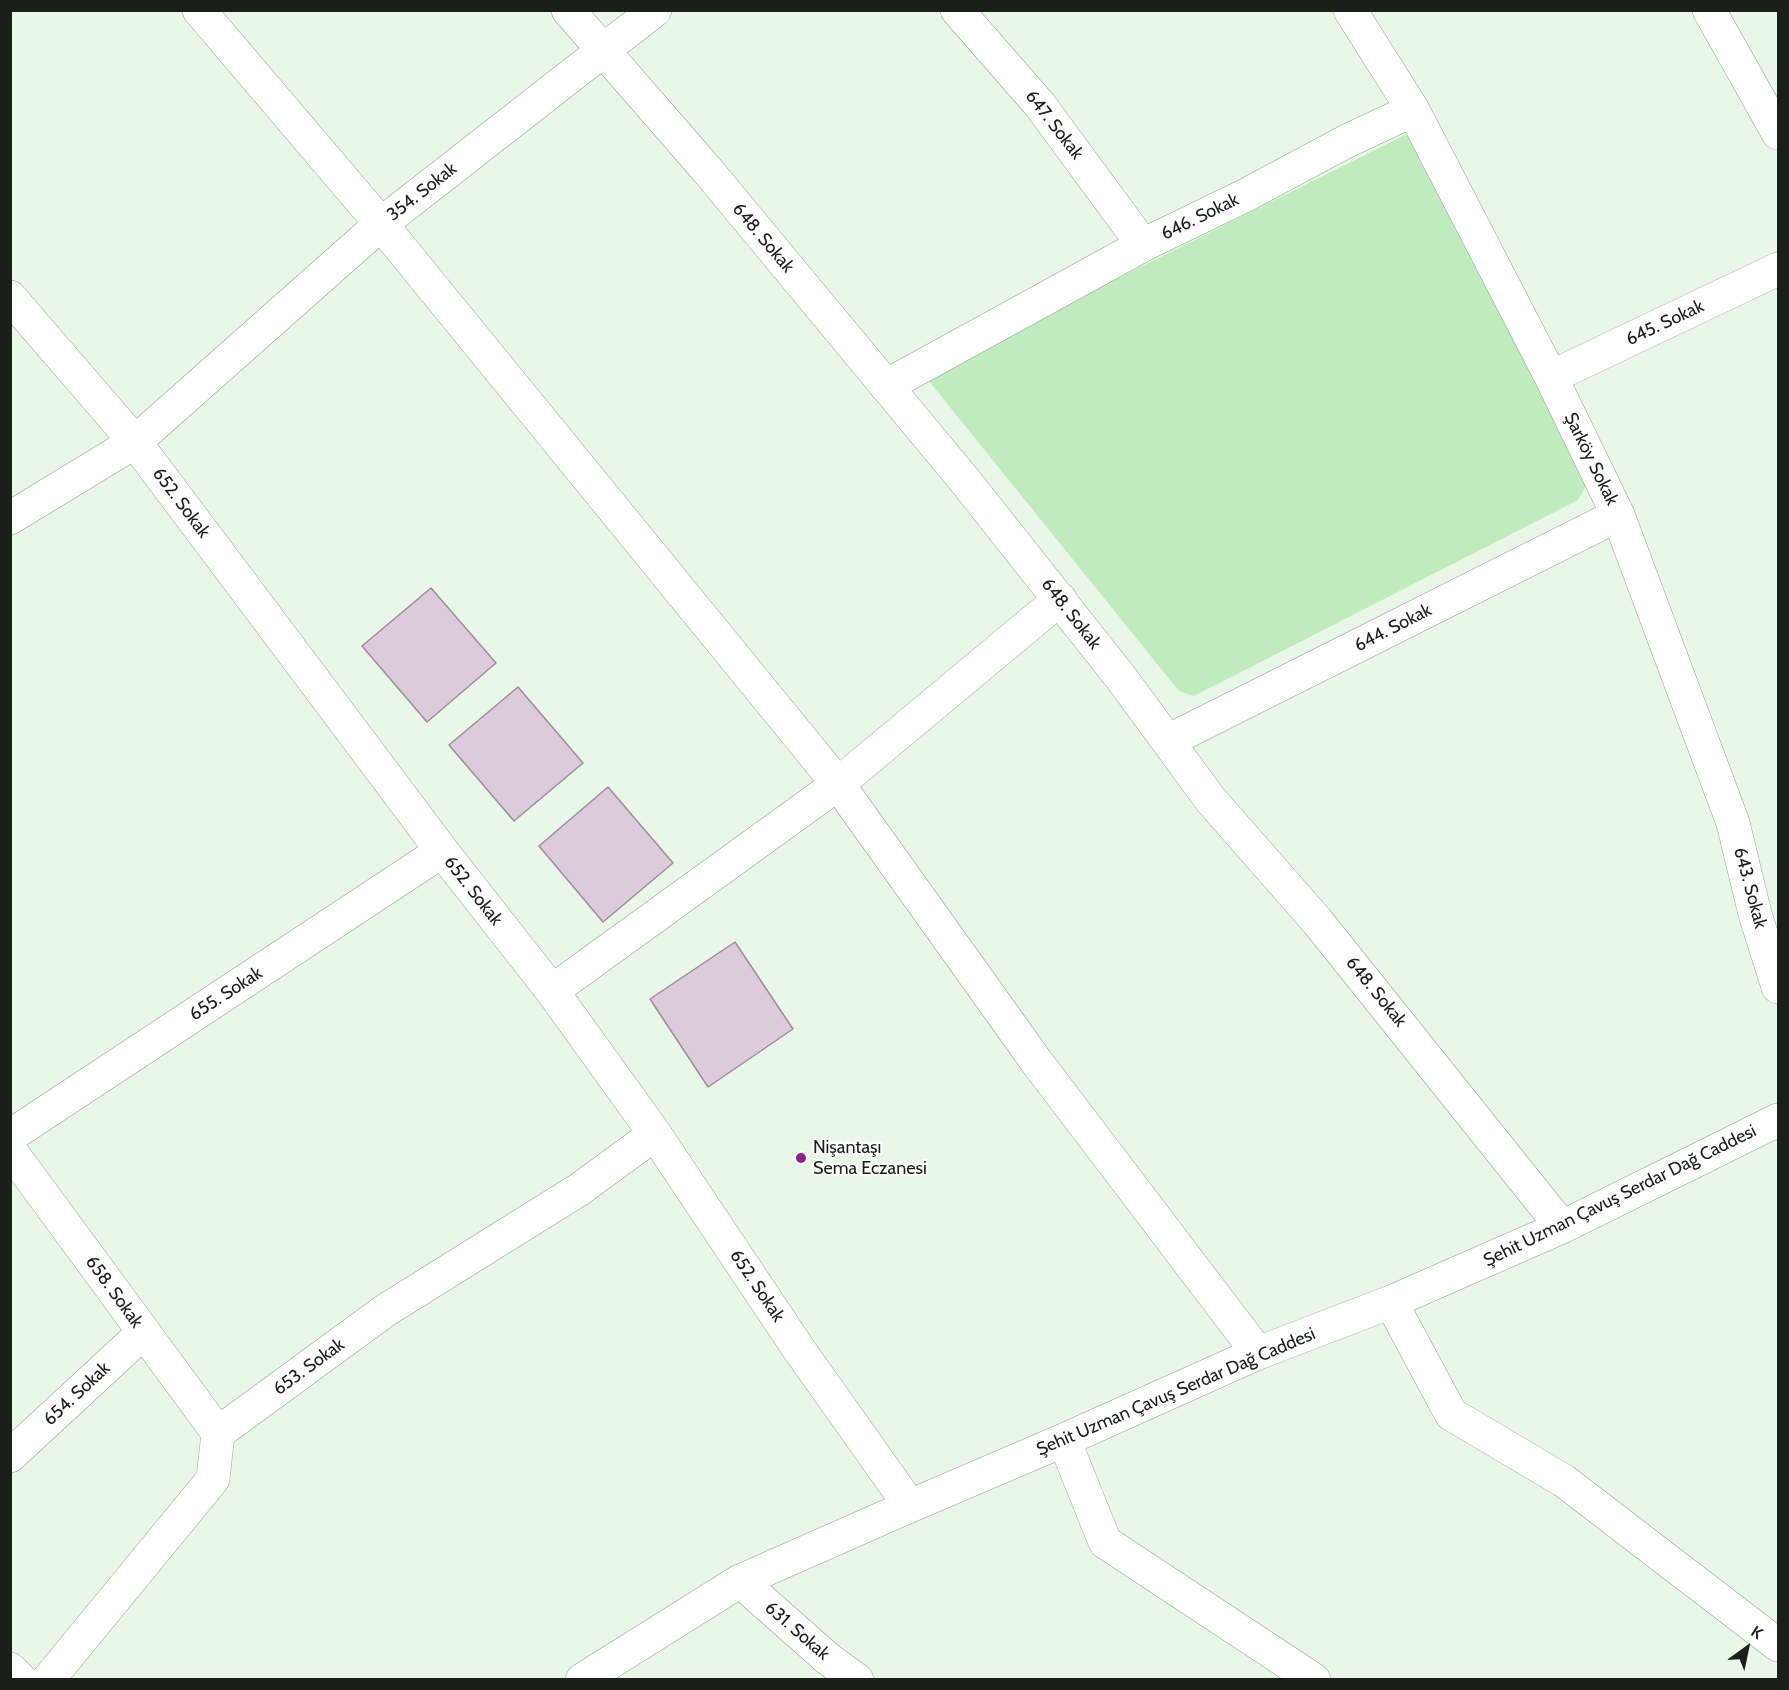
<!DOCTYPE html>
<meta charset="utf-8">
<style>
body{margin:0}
#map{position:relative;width:1789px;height:1690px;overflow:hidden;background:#e8f7e7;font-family:Cabin,sans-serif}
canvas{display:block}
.frame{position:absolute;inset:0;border:12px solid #1a1f1a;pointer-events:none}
.north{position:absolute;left:1717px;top:1618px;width:60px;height:60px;-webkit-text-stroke:4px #fff;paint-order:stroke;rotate:33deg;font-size:16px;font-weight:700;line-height:24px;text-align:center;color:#1a1f1a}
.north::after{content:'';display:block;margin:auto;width:21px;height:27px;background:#1a1f1a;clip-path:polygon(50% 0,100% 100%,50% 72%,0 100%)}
</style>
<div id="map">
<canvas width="1789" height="1690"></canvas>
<div class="frame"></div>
<div class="north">K</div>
</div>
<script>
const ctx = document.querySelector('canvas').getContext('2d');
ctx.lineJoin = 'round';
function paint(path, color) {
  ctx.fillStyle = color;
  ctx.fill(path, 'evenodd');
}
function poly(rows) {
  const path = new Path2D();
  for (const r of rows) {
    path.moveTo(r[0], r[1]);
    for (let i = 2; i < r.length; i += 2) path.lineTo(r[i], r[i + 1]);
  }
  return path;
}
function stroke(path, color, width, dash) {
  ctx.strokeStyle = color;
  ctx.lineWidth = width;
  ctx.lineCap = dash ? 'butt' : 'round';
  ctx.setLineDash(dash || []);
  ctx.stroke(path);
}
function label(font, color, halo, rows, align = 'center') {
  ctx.font = font + ' Cabin,sans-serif';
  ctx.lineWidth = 4.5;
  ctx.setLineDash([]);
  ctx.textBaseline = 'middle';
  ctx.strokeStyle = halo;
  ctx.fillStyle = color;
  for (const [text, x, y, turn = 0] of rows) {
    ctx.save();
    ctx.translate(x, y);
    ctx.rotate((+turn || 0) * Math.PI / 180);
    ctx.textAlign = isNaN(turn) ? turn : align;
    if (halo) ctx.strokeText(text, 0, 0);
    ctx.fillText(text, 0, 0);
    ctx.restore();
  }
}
paint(poly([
 [1405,135,1414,139,1591,478,1578,500,1194,696,1179,691,924,375]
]), '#c0ebbf');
const building = poly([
 [431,588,496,663,427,722,362,646,431,588],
 [518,687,583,763,514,821,449,745,518,687],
 [608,787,673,863,603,922,539,846,608,787],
 [735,942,793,1029,708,1087,650,999,735,942]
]);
paint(building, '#dccbda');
stroke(building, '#9d8d9a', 1.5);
const minor = poly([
 [199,10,381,224,655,10],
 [568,10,708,171,966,482,1122,679,1210,799,1317,921,1562,1227],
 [957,10,1040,105,1143,245],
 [1709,10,1778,133],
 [1413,110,1551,377,1618,515,1733,823,1755,914,1778,987],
 [10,297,135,442,442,851,552,991,655,1134,798,1348,910,1506],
 [1551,377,1778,269],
 [886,386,1143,245,1246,195,1347,141,1413,110,1350,10],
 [10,518,135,442,381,224,838,784,1036,1061,1258,1353],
 [1168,741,1618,515],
 [552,991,838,784,1060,599],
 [10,1136,442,851],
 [10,1150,218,1433],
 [1391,1302,1451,1414,1564,1481,1778,1645],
 [1064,1440,1105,1542,1314,1680],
 [10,1456,144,1332],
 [740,1581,827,1658,857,1680],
 [10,1669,21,1680],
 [48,1680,213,1479,218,1433,386,1310,580,1189,655,1134],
 [582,1680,740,1581,910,1506,1064,1440,1258,1353,1391,1302,1562,1227,1778,1120]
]);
stroke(minor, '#95a394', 34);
stroke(minor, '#fff', 33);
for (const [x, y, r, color] of [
 [801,1158,6,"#8d2287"]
]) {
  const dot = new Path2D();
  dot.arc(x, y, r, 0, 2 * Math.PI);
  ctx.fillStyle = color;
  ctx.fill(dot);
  stroke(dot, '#fff', 2);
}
label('18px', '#1a1f1a', '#fff', [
 ["647. Sokak",1054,125,52],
 ["354. Sokak",422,192,-38],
 ["646. Sokak",1200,217,-26],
 ["648. Sokak",763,238,50],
 ["645. Sokak",1665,323,-25],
 ["Şarköy Sokak",1591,459,64],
 ["652. Sokak",181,503,53],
 ["648. Sokak",1071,614,52],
 ["644. Sokak",1393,628,-27],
 ["643. Sokak",1750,888,75],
 ["652. Sokak",473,891,52],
 ["648. Sokak",1376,992,51],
 ["655. Sokak",226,994,-33],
 ["Şehit Uzman Çavuş Serdar Dağ Caddesi",1620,1196,-26],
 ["652. Sokak",757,1286,56],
 ["658. Sokak",114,1292,54],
 ["653. Sokak",309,1367,-36],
 ["Şehit Uzman Çavuş Serdar Dağ Caddesi",1176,1392,-23],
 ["654. Sokak",77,1394,-43],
 ["631. Sokak",797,1631,41]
]);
label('18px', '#1a1f1a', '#fff', [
 ["Nişantaşı",813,1148],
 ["Sema Eczanesi",813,1169]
], 'left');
</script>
